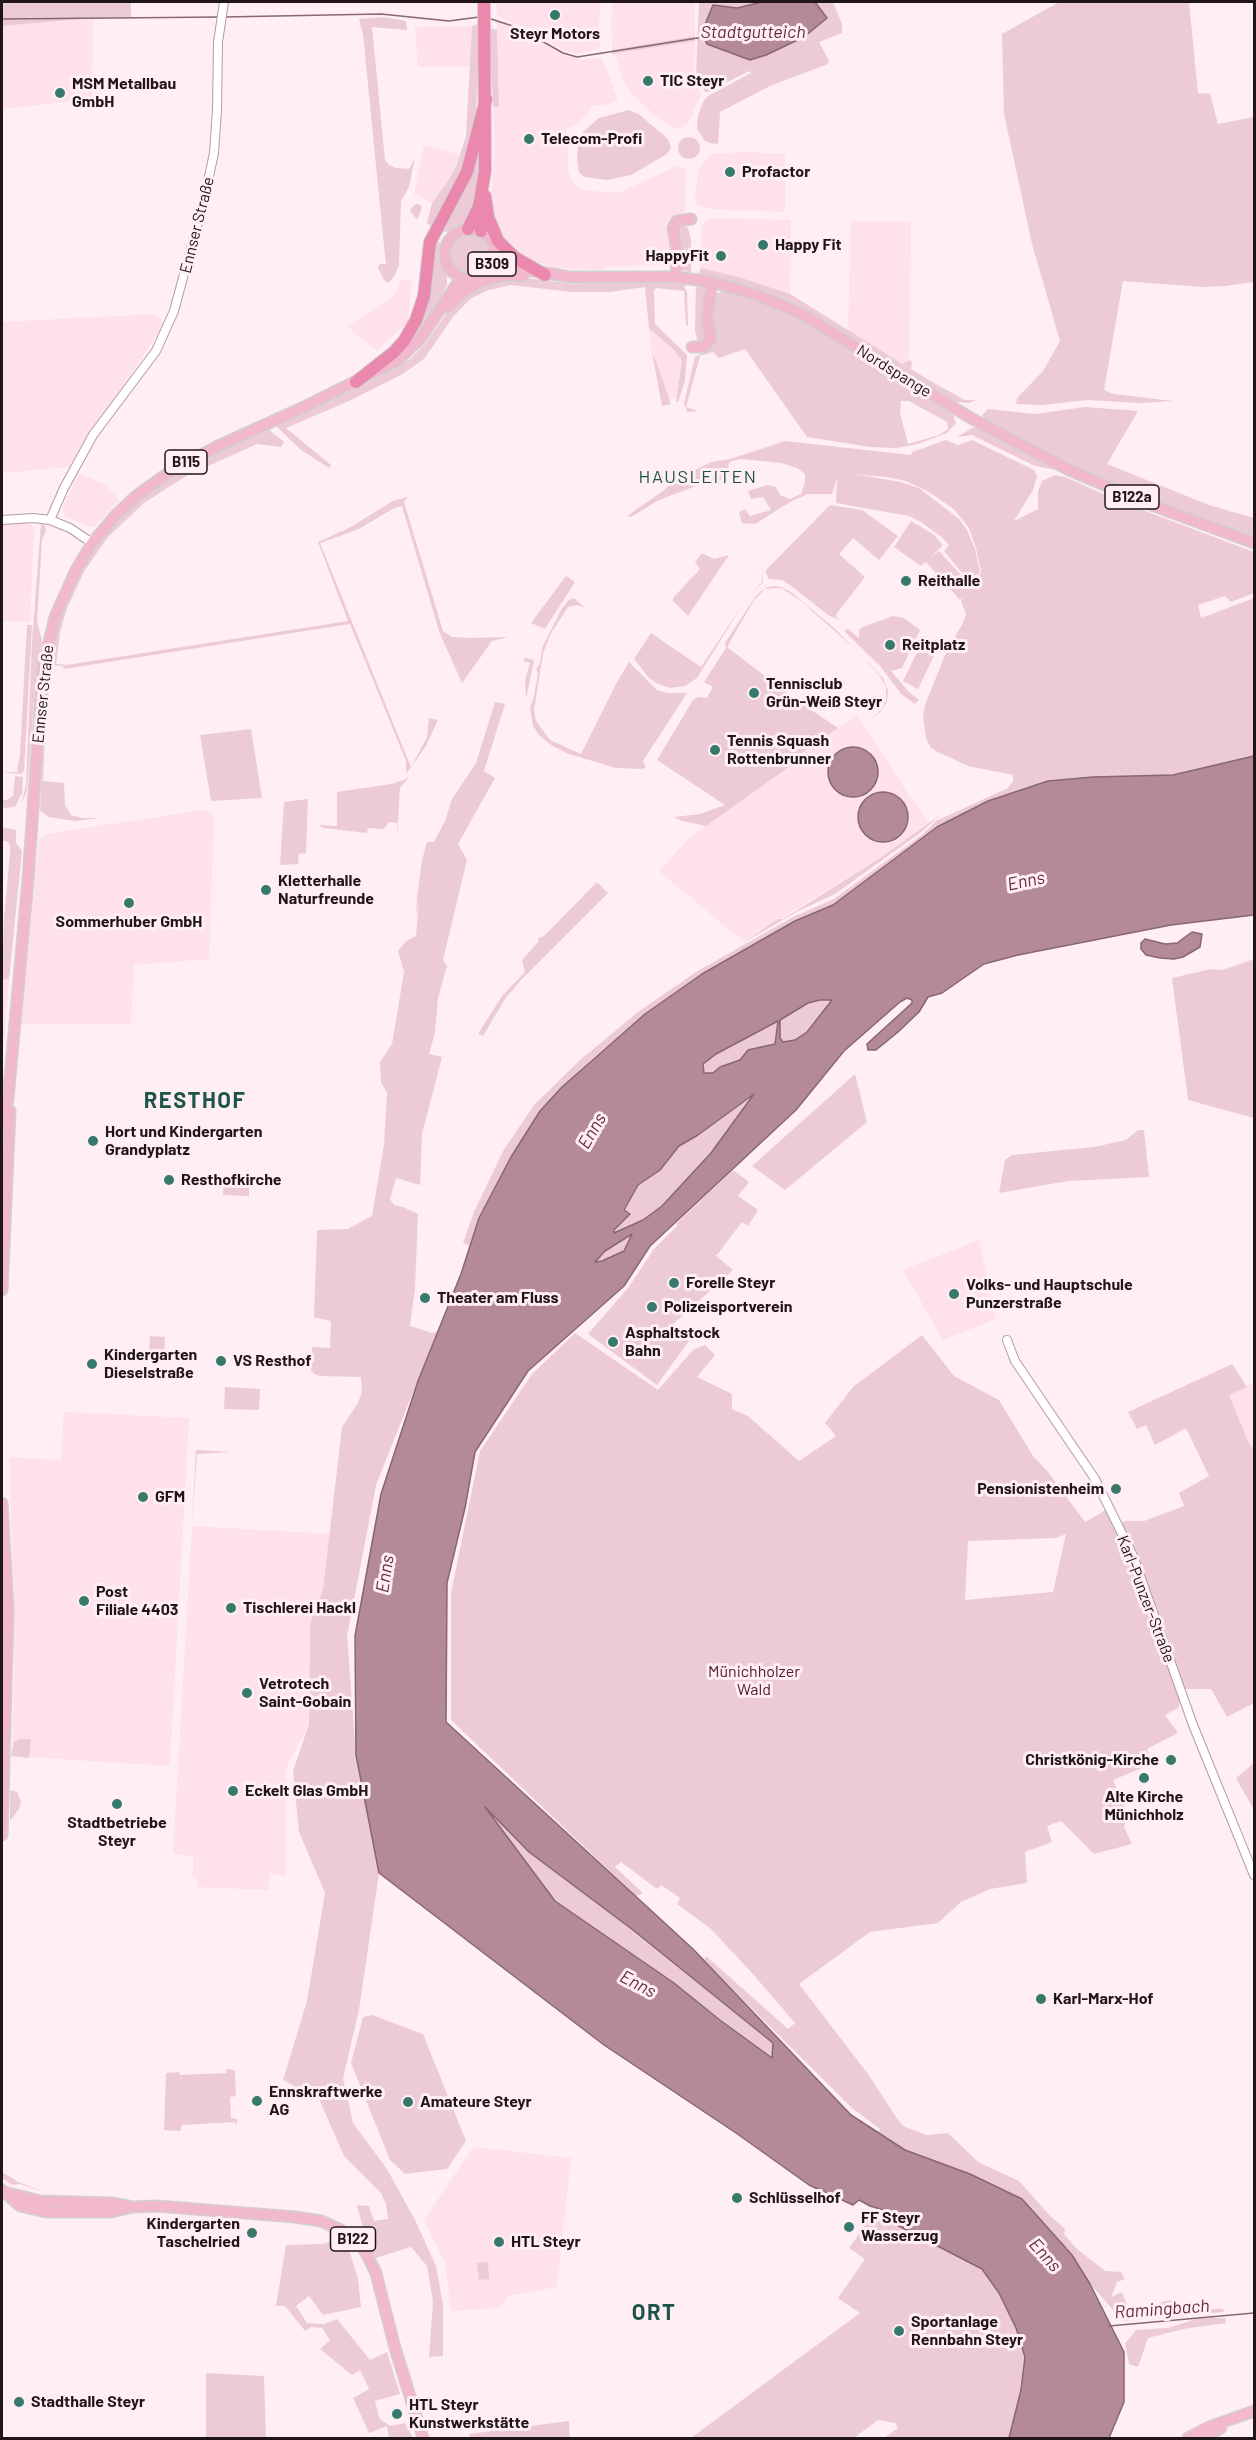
<!DOCTYPE html>
<meta charset="utf-8">
<style>
body{margin:0}
#map{position:relative;width:1256px;height:2440px;overflow:hidden;background:#ffeef3;font-family:Barlow,sans-serif}
canvas{display:block}
.frame{position:absolute;inset:0;border:3px solid #201619;pointer-events:none}
</style>
<div id="map">
<canvas width="1256" height="2440"></canvas>
<div class="frame"></div>
</div>
<script>
const ctx = document.querySelector('canvas').getContext('2d');
ctx.lineJoin = 'round';
function paint(path, color) {
  ctx.fillStyle = color;
  ctx.fill(path, 'evenodd');
}
function poly(rows) {
  const path = new Path2D();
  for (const r of rows) {
    if (r.length === 3) {
      path.moveTo(r[0] + r[2], r[1]);
      path.arc(r[0], r[1], r[2], 0, 2 * Math.PI);
      continue;
    }
    path.moveTo(r[0], r[1]);
    for (let i = 2; i < r.length; i += 2) path.lineTo(r[i], r[i + 1]);
  }
  return path;
}
function stroke(path, color, width, dash) {
  ctx.strokeStyle = color;
  ctx.lineWidth = width;
  ctx.lineCap = dash ? 'butt' : 'round';
  ctx.setLineDash(dash || []);
  ctx.stroke(path);
}
function label(font, color, halo, rows, align = 'center') {
  ctx.font = font + ' Barlow,sans-serif';
  ctx.lineWidth = 6;
  ctx.setLineDash([]);
  ctx.textBaseline = 'middle';
  ctx.strokeStyle = halo;
  ctx.fillStyle = color;
  for (const [text, x, y, turn = 0] of rows) {
    ctx.save();
    ctx.translate(x, y);
    ctx.rotate((+turn || 0) * Math.PI / 180);
    ctx.textAlign = isNaN(turn) ? turn : align;
    if (halo) ctx.strokeText(text, 0, 0);
    ctx.fillText(text, 0, 0);
    ctx.restore();
  }
}
paint(poly([
 [496,2,601,2,598,34,600,48,578,54,563,50,528,29,497,16],
 [613,2,695,2,695,36,612,50,611,18],
 [93,19,92,99,2,109,2,26],
 [497,21,515,27,567,56,582,59,602,58,618,100,604,105,591,106,588,113,575,125,567,128,568,170,571,180,580,190,618,193,677,166,686,169,685,211,666,224,672,251,669,264,603,267,603,270,555,268,527,259,511,249,500,234,492,216,491,197,495,144,493,106,499,106],
 [472,26,470,67,418,67,415,27],
 [695,41,693,76,701,94,689,122,682,127,675,128,659,119,632,95,622,78,617,60,612,54],
 [424,145,461,155,448,181,432,203,414,194],
 [746,152,785,154,785,212,711,209,697,205,695,198,699,169,711,154],
 [711,218,791,220,790,294,739,277,701,268,702,225],
 [851,221,911,222,909,360,904,364,848,331],
 [402,280,412,281,408,322,377,351,348,327,390,298,395,293],
 [155,314,165,323,70,467,2,473,2,322],
 [649,328,674,350,682,361,677,397,669,400,652,353],
 [81,474,105,485,120,500,94,527,90,527,65,516,63,512,62,509,76,480],
 [29,522,34,528,30,622,2,622,2,524],
 [857,715,910,797,930,823,877,860,743,941,659,871,691,836,795,762,795,758],
 [201,810,207,811,214,817,209,959,134,965,131,1024,21,1024,39,840,47,834,54,833],
 [9,979,2,1067,2,980],
 [979,1240,996,1319,943,1340,903,1270],
 [1254,1383,1254,1446,1251,1448,1229,1395],
 [64,1412,189,1418,170,1766,12,1756,14,1668,10,1457,61,1460],
 [192,1526,330,1534,323,1589,310,1624,309,1724,286,1768,286,1876,270,1873,268,1890,197,1887,197,1878,193,1877,193,1856,173,1854],
 [473,2147,571,2158,557,2287,507,2296,500,2308,451,2311,445,2263,424,2220]
]), '#fee1ea');
paint(poly([
 [2,2,131,2,131,17,95,18,2,26],
 [699,2,725,3,762,2,737,8,713,6,826,18,815,2,833,2,842,24,842,33,819,42,829,61,828,64,770,86,720,112,718,144,710,143,705,141,697,129,698,116,703,102,708,96,751,73,749,71,708,92,705,92,696,75],
 [1059,2,1189,2,1198,93,1210,94,1218,124,1254,117,1254,282,1225,286,1203,287,1123,281,1104,390,1113,394,1173,401,1140,403,1087,400,1042,405,1016,404,1017,398,1043,371,1060,341,1032,244,1004,114,1002,34],
 [384,17,406,21,407,30,372,27,385,160,389,165,396,168,409,169,415,157,409,187,401,201,399,265,394,277,388,283,384,280,378,268,379,264,386,264,385,256,363,34,359,19],
 [476,24,480,27,475,133,469,161,432,227,427,223,432,203,448,181,457,164,466,136,472,26],
 [489,28,497,30,499,107,493,106],
 [695,36,695,41,612,54,612,50],
 [629,110,640,115,668,139,671,148,667,154,631,175,607,180,584,177,579,172,577,158,579,139,583,132,599,118],
 [689,148,11],
 [478,146,482,154,475,204,466,226,447,232,440,231],
 [415,204,419,204,422,208,417,220,410,210],
 [684,225,688,228,691,239,691,274,685,270,688,275,681,267,678,229],
 [470,232,479,234,486,239,492,252,489,262,475,268,471,275,457,271,451,264,448,255,450,246,454,239,462,234],
 [434,240,439,242,442,250,447,275,447,285,420,335,404,346],
 [701,268,739,277,790,294,903,364,909,360,912,362,911,369,934,383,965,400,976,400,969,403,956,402,802,309,763,292,698,275],
 [527,278,574,284,646,280,689,282,684,287,687,292,688,325,686,325,684,291,656,288,654,291,655,324,687,355,685,381,678,402,676,401,682,361,674,350,649,328,645,287,610,292,573,292,510,285,486,291,470,299,453,317,424,359,401,375,349,401,286,428,331,465,329,468,301,450,275,425,410,359,425,344,452,305,489,282],
 [698,284,704,287,706,297,706,338,700,342,697,339,695,330,696,285,697,288,698,286,703,289],
 [723,290,777,306,827,333,953,414,956,423,947,433,918,444,896,448,870,447,807,437,745,349,719,358,713,352,700,356,686,407,698,411,687,412,684,403,695,357,712,348,715,344,711,320,716,294],
 [901,401,909,401,947,422,948,429,939,435,908,444,900,413],
 [652,353,657,364,671,404,662,406],
 [1085,407,1138,411,1107,464,1209,505,1254,518,1254,539,1196,518,1069,465,989,423,982,415,988,409,1035,414],
 [267,428,284,442,281,447,257,444,186,476,144,503,108,537,85,570,67,608,60,632,56,664,67,665,118,657,348,621,318,542,349,528,393,501,408,497,404,502,443,631,452,637,467,638,508,637,492,641,462,683,440,634,402,506,394,508,359,529,320,543,411,767,427,737,429,718,438,720,426,746,406,774,406,761,350,624,64,669,63,666,51,665,54,637,71,589,92,552,116,522,139,499,179,470],
 [972,428,977,428,1061,471,1035,466,972,435,957,437],
 [946,440,958,445,972,440,1034,470,1037,476,1033,490,1014,521,1038,509,1038,491,1042,481,1055,475,1065,477,1124,503,1254,552,1254,593,1231,602,1225,596,1198,605,1201,618,1254,598,1254,756,1173,775,1093,777,1048,781,988,801,937,827,833,905,795,921,702,974,645,1014,592,1059,540,1111,511,1157,479,1218,470,1246,463,1243,474,1212,503,1151,534,1105,580,1060,638,1012,696,972,793,917,834,899,923,834,936,821,1008,788,1013,781,1013,775,968,766,938,752,931,748,926,738,923,717,925,705,947,650,962,625,966,614,961,601,965,596,960,600,926,562,921,566,894,547,911,521,933,534,943,545,928,560,939,551,973,588,981,572,976,548,969,528,954,509,929,492,906,481,886,477,855,474,900,482,919,488,959,519,967,530,975,549,980,572,971,584,944,551,949,545,943,538,921,522,909,516,836,503,837,478,832,494,808,494,790,502,755,524,742,523,739,512,745,509,750,516,771,510,763,497,751,499,748,491,767,485,776,487,780,495,790,499,801,494,805,482,805,474,797,468,782,463,741,459,731,461,728,465,731,473,720,480,712,483,707,482,659,500,631,517,627,516,663,491,675,480,711,462,730,459,785,441,911,455,912,452],
 [830,505,862,510,898,536,879,560,853,538,839,554,865,577,835,616,840,620,828,615,790,585,782,580,769,579,765,571],
 [41,524,45,525,46,531,42,540,37,622,42,640,35,687,27,791,21,804,26,786,32,641],
 [702,553,714,559,729,555,688,616,673,601,673,598,700,569,695,562],
 [763,566,763,582,745,601,697,678,685,686,670,688,658,684,649,678,634,659,651,633,701,667,745,601,762,582],
 [566,576,575,582,545,629,531,623],
 [768,587,774,586,781,587,791,592,834,628,850,644,883,678,888,691,887,702,881,711,865,725,882,709,886,700,886,687,879,675,855,649,801,601,781,588,765,589,754,600,727,647,795,699,838,728,795,758,796,762,706,826,682,821,674,817,700,814,725,805,657,760,693,700,698,697,707,698,713,687,704,682,726,648,725,643,755,597,761,591],
 [574,598,585,608,577,605,568,607,550,635,543,654,534,710,536,721,550,740,581,754,617,682,629,662,657,690,668,693,687,693,643,761,646,767,641,769,616,768,569,754,551,745,539,735,533,726,530,707,533,700,538,674,536,669,540,664,542,648,562,608,569,600],
 [893,616,904,618,920,630,902,668,891,671,909,692,919,700,915,704,901,694,881,667,844,631,848,629,859,638,859,630,863,627],
 [27,625,32,625,24,771,21,774,2,772,17,772,20,754],
 [925,636,940,643,918,689,903,681],
 [525,658,534,660,526,699,525,681,530,663,523,661],
 [48,672,51,672,46,716,43,781,64,783,65,805,71,815,82,818,100,818,75,821,48,817,40,810],
 [495,702,505,704,484,771,495,778,458,844,467,860,443,960,447,966,438,998,435,1033,429,1054,442,1057,422,1134,420,1185,396,1178,390,1199,394,1205,403,1207,418,1214,415,1289,410,1326,432,1333,437,1332,376,1485,347,1636,356,1755,379,1873,359,2010,343,2078,353,2123,387,2169,416,2222,436,2266,443,2304,443,2356,429,2357,433,2301,427,2266,411,2247,376,2258,367,2244,357,2205,369,2206,374,2221,388,2219,386,2204,381,2193,344,2156,319,2099,283,2080,307,2001,325,1893,299,1832,293,1771,309,1724,310,1624,323,1589,342,1427,358,1403,362,1391,361,1377,320,1376,314,1374,311,1370,312,1347,330,1348,331,1321,314,1317,317,1230,348,1229,372,1216,384,1145,387,1093,381,1082,380,1062,392,1044,404,972,398,951,406,941,416,936,419,901,416,917,417,898,422,860,427,842,434,842,445,821,452,799,476,763],
 [251,729,262,798,211,801,200,735],
 [15,776,23,777,22,793,15,807,2,808,2,800,7,800,13,796],
 [410,776,400,788,397,837,397,823,389,822,384,829,368,828,367,833,324,828,318,825,337,826,337,792,391,784,404,780],
 [308,799,306,853,299,854,298,864,280,865,284,802],
 [942,814,920,833,835,894,800,910,741,944,778,919,783,919,877,860],
 [2,827,16,830,16,843,22,851,9,979,2,980,4,918,10,853,10,845,7,841,2,841],
 [597,882,608,893,521,980,505,999,483,1036,478,1034,502,996,525,972,522,960,539,941,538,938,544,936],
 [1254,959,1254,1118,1188,1100,1172,978,1211,969,1223,970],
 [820,1000,833,1000,807,1032,795,1040,783,1042,780,1038,780,1020,808,1003],
 [778,1020,775,1044,748,1050,740,1060,720,1067,713,1073,704,1074,703,1064,716,1054],
 [855,1074,867,1122,785,1190,752,1166],
 [756,1092,711,1153,662,1206,643,1220,614,1234,614,1230,630,1213,624,1211,638,1185,660,1170,679,1146,698,1135],
 [1138,1130,1144,1130,1149,1177,1068,1181,999,1193,1005,1160,1012,1155,1094,1147,1126,1140],
 [733,1170,749,1182,738,1196,758,1210,748,1226,742,1222,717,1255,715,1255,733,1270,671,1326,689,1341,657,1385,588,1334,628,1288,654,1249,678,1225,676,1224],
 [224,1177,249,1178,249,1196,223,1195],
 [634,1233,624,1251,602,1261,594,1263,605,1251],
 [575,1333,658,1390,693,1350,705,1345,715,1355,697,1377,732,1394,732,1409,748,1416,799,1461,836,1436,825,1423,853,1387,922,1335,954,1376,999,1400,1033,1456,1048,1472,1085,1522,1106,1510,1114,1527,1125,1521,1144,1521,1184,1506,1179,1493,1209,1476,1186,1428,1155,1445,1146,1425,1137,1429,1128,1412,1232,1364,1247,1387,1229,1395,1251,1448,1254,1446,1254,1703,1227,1717,1211,1689,1185,1689,1178,1708,1165,1715,1178,1733,1147,1749,1152,1764,1113,1780,1128,1815,1124,1827,1132,1844,1094,1854,1061,1821,1047,1826,1052,1842,1025,1852,1027,1883,990,1889,961,1902,938,1923,870,1932,799,1984,868,2074,898,2120,905,2127,927,2135,948,2133,978,2162,1019,2181,1050,2216,1065,2229,1064,2234,1077,2249,1105,2271,1121,2272,1125,2279,1117,2282,1111,2297,1122,2292,1129,2310,1171,2300,1185,2309,1223,2309,1224,2312,1123,2321,1090,2284,1072,2255,1022,2199,970,2174,905,2150,878,2132,880,2129,852,2108,704,1961,706,1956,788,2029,795,2023,752,1973,711,1929,677,1904,680,1898,661,1885,657,1889,621,1862,615,1867,643,1893,636,1896,451,1720,451,1593,480,1451,532,1374],
 [1066,1534,1053,1592,965,1600,968,1541,1056,1538],
 [150,1336,165,1337,164,1355,149,1354],
 [225,1387,260,1389,259,1410,224,1409],
 [196,1450,230,1452,197,1454,192,1526],
 [20,1739,31,1739,29,1758,11,1756,14,1742],
 [1254,1763,1254,1810,1236,1778],
 [10,1790,17,1792,21,1801,19,1809,10,1821],
 [481,1802,529,1852,633,1930,773,2043,772,2059,674,1983,555,1901],
 [372,2015,423,2034,466,2141,447,2169,405,2174,390,2160,351,2063,363,2017],
 [229,2069,235,2071,236,2096,230,2097,231,2118,237,2119,236,2126,235,2122,218,2123,182,2125,180,2131,164,2130,166,2073,179,2072,180,2075,226,2073,226,2070],
 [2,2172,18,2182,48,2193,20,2184,12,2185,2,2178],
 [870,2212,913,2232,982,2269,999,2293,1016,2328,1025,2357,1021,2390,1009,2438,884,2438,898,2428,895,2423,878,2420,854,2438,691,2438,860,2313,838,2298,865,2259,849,2248,864,2227],
 [340,2238,347,2243,358,2279,361,2307,323,2315,309,2296,296,2306,307,2323,324,2324,337,2319,370,2360,387,2352,400,2394,375,2401,378,2414,380,2419,390,2426,405,2423,413,2438,389,2438,387,2426,369,2433,353,2398,369,2389,360,2370,352,2375,320,2349,330,2340,322,2328,311,2327,305,2331,285,2306,276,2306,286,2245,323,2244],
 [488,2262,489,2279,479,2280,477,2263],
 [1199,2318,1225,2318,1226,2323,1183,2329,1148,2338,1138,2367,1129,2364,1125,2344,1136,2330,1168,2328],
 [206,2373,264,2376,266,2438,206,2438],
 [569,2421,570,2438,470,2438,469,2434]
]), '#edcbd6');
const water = poly([
 [762,2,815,2,827,18,804,37,766,55,750,60,707,44,704,38,704,27,713,5,737,8,762,2],
 [853,772,25],
 [1254,756,1254,915,1171,925,1018,955,984,964,942,993,928,997,919,1012,898,1032,876,1050,868,1050,867,1044,912,1003,912,1000,907,998,900,1002,844,1051,796,1110,650,1246,624,1286,528,1371,475,1452,465,1508,447,1583,446,1722,693,1949,851,2115,905,2150,970,2174,1022,2199,1072,2255,1090,2284,1124,2352,1124,2402,1109,2438,1009,2438,1021,2390,1025,2357,1016,2328,999,2293,982,2269,893,2223,894,2214,887,2211,870,2206,859,2200,853,2205,809,2185,736,2133,604,2045,379,1873,356,1755,355,1636,381,1494,418,1381,461,1274,479,1218,511,1157,540,1111,562,1087,645,1014,702,974,795,921,833,905,937,827,988,801,1048,781,1093,777,1173,775,1254,756],
 [820,1000,832,1000,807,1032,795,1040,783,1042,780,1038,780,1020,808,1003,820,1000],
 [778,1021,775,1044,748,1050,740,1060,720,1067,713,1073,704,1073,703,1064,716,1054,778,1021],
 [754,1094,711,1153,662,1206,643,1220,614,1233,614,1230,630,1214,624,1210,638,1185,660,1170,679,1146,698,1135,754,1094],
 [632,1234,624,1251,602,1261,595,1262,605,1251,632,1234],
 [485,1807,529,1852,633,1930,773,2043,772,2058,720,2020,674,1983,555,1901,485,1807],
 [883,817,25],
 [1192,932,1202,934,1200,947,1183,957,1174,959,1160,958,1146,955,1141,949,1141,943,1145,939,1165,944,1177,943,1192,932]
]);
paint(water, '#b48a97');
stroke(water, '#886771', 1.5);
stroke(poly([
 [224,17,381,14,449,21,479,17],
 [2,19,220,17],
 [491,19,519,28,563,53,577,57,704,37],
 [1109,2326,1254,2313]
]), '#886771', 1.5);
const minor = poly([
 [2,520,33,518,50,520,70,528,92,543],
 [50,520,64,488,93,435,156,351,174,311,204,200,214,153,217,110,218,42,224,2],
 [1007,1340,1015,1361,1095,1479,1133,1556,1193,1725,1254,1875]
]);
const major = poly([
 [470,254,25],
 [490,268,517,268,570,277,676,277,712,282,757,295,802,314,969,417,1069,470,1154,506,1254,543],
 [676,277,677,252,673,228,677,221,691,219],
 [447,307,463,292,481,282,501,276,524,275],
 [692,347,704,347,711,339,707,319,712,282],
 [2,1124,8,1099,28,880,43,668,55,617,76,570,92,543,116,515,136,496,168,473,218,446,302,408,398,360,420,339,457,284,465,278],
 [2,1290,10,1111],
 [2,1503,8,1611,2,1835],
 [2,2190,20,2206,46,2212,112,2212,132,2207,157,2206,295,2217,321,2221,341,2230,364,2249,376,2273,395,2348,423,2438],
 [4,2192,40,2201,112,2203,128,2206],
 [1188,2438,1209,2427,1254,2411],
 [1203,2438,1221,2428]
]);
const highway = poly([
 [485,196,488,217,498,241,514,257,545,275],
 [479,210,481,231],
 [468,229,479,206,485,171,484,2],
 [356,382,394,352,404,341,416,320,424,296,430,242,467,172,486,99]
]);
stroke(minor, '#b59ba3', 10);
stroke(major, '#d2d0d1', 13);
stroke(highway, '#d2d0d1', 14);
stroke(minor, '#fff', 8);
stroke(major, '#f2b8ce', 10);
stroke(highway, '#ea89ad', 12);
for (const [x, y, r, color] of [
 [555,15,6,"#377a6c"],
 [648,81,6,"#377a6c"],
 [60,93,6,"#377a6c"],
 [529,139,6,"#377a6c"],
 [730,172,6,"#377a6c"],
 [763,245,6,"#377a6c"],
 [721,256,6,"#377a6c"],
 [906,581,6,"#377a6c"],
 [890,645,6,"#377a6c"],
 [754,693,6,"#377a6c"],
 [715,750,6,"#377a6c"],
 [266,890,6,"#377a6c"],
 [129,903,6,"#377a6c"],
 [93,1141,6,"#377a6c"],
 [169,1180,6,"#377a6c"],
 [674,1283,6,"#377a6c"],
 [954,1294,6,"#377a6c"],
 [425,1298,6,"#377a6c"],
 [652,1307,6,"#377a6c"],
 [613,1342,6,"#377a6c"],
 [221,1361,6,"#377a6c"],
 [92,1364,6,"#377a6c"],
 [1116,1489,6,"#377a6c"],
 [143,1497,6,"#377a6c"],
 [84,1601,6,"#377a6c"],
 [231,1608,6,"#377a6c"],
 [247,1693,6,"#377a6c"],
 [1171,1760,6,"#377a6c"],
 [1144,1778,6,"#377a6c"],
 [233,1791,6,"#377a6c"],
 [117,1804,6,"#377a6c"],
 [1041,1999,6,"#377a6c"],
 [257,2101,6,"#377a6c"],
 [408,2102,6,"#377a6c"],
 [737,2198,6,"#377a6c"],
 [849,2227,6,"#377a6c"],
 [252,2233,6,"#377a6c"],
 [499,2242,6,"#377a6c"],
 [899,2331,6,"#377a6c"],
 [19,2402,6,"#377a6c"],
 [397,2414,6,"#377a6c"]
]) {
  const dot = new Path2D();
  dot.arc(x, y, r, 0, 2 * Math.PI);
  ctx.fillStyle = color;
  ctx.fill(dot);
  stroke(dot, '#ffeef3', 2);
}
for (const [x, y, w] of [
 [492,264,48],
 [186,462,42],
 [1132,497,54],
 [353,2239,45]
]) {
  const box = new Path2D();
  box.roundRect(x - w / 2, y - 12, w, 24, 4.5);
  ctx.fillStyle = '#ffeef3';
  ctx.fill(box);
  stroke(box, '#201619', 1.5);
}
label('bold 15px', '#201619', null, [
 ["B309",492,264],
 ["B115",186,462],
 ["B122a",1132,497],
 ["B122",353,2239]
]);
label('bold 16px', '#201619', '#ffeef3', [
 ["Steyr Motors",555,34,"center"],
 ["TIC Steyr",660,81],
 ["MSM Metallbau",72,84],
 ["GmbH",72,102],
 ["Telecom-Profi",541,139],
 ["Profactor",742,172],
 ["Happy Fit",775,245],
 ["HappyFit",709,256,"right"],
 ["Reithalle",918,581],
 ["Reitplatz",902,645],
 ["Tennisclub",766,684],
 ["Grün-Weiß Steyr",766,702],
 ["Tennis Squash",727,741],
 ["Rottenbrunner",727,759],
 ["Kletterhalle",278,881],
 ["Naturfreunde",278,899],
 ["Sommerhuber GmbH",129,922,"center"],
 ["Hort und Kindergarten",105,1132],
 ["Grandyplatz",105,1150],
 ["Resthofkirche",181,1180],
 ["Forelle Steyr",686,1283],
 ["Volks- und Hauptschule",966,1285],
 ["Punzerstraße",966,1303],
 ["Theater am Fluss",437,1298],
 ["Polizeisportverein",664,1307],
 ["Asphaltstock",625,1333],
 ["Bahn",625,1351],
 ["Kindergarten",104,1355],
 ["Dieselstraße",104,1373],
 ["VS Resthof",233,1361],
 ["Pensionistenheim",1104,1489,"right"],
 ["GFM",155,1497],
 ["Post",96,1592],
 ["Filiale 4403",96,1610],
 ["Tischlerei Hackl",243,1608],
 ["Vetrotech",259,1684],
 ["Saint-Gobain",259,1702],
 ["Christkönig-Kirche",1159,1760,"right"],
 ["Eckelt Glas GmbH",245,1791],
 ["Alte Kirche",1144,1797,"center"],
 ["Münichholz",1144,1815,"center"],
 ["Stadtbetriebe",117,1823,"center"],
 ["Steyr",117,1841,"center"],
 ["Karl-Marx-Hof",1053,1999],
 ["Ennskraftwerke",269,2092],
 ["AG",269,2110],
 ["Amateure Steyr",420,2102],
 ["Schlüsselhof",749,2198],
 ["FF Steyr",861,2218],
 ["Wasserzug",861,2236],
 ["Kindergarten",240,2224,"right"],
 ["Taschelried",240,2242,"right"],
 ["HTL Steyr",511,2242],
 ["Sportanlage",911,2322],
 ["Rennbahn Steyr",911,2340],
 ["Stadthalle Steyr",31,2402],
 ["HTL Steyr",409,2405],
 ["Kunstwerkstätte",409,2423]
], 'left');
label('16px', '#201619', '#ffeef3', [
 ["Ennser Straße",197,225,-76],
 ["Nordspange",894,371,32],
 ["Ennser Straße",43,694,-84],
 ["Karl-Punzer-Straße",1146,1599,69]
]);
label('16px', '#4e182f', '#ffeef3', [
 ["Münichholzer",754,1672],
 ["Wald",754,1690]
]);
label('italic 18px', '#632c42', '#ffeef3', [
 ["Stadtgutteich",753,32],
 ["Enns",1026,881,-12],
 ["Enns",592,1131,-60],
 ["Enns",385,1574,-81],
 ["Enns",638,1984,28],
 ["Enns",1045,2255,48],
 ["Ramingbach",1162,2309,-4]
]);
ctx.letterSpacing = '1.5px';
label('18px', '#1d5348', '#ffeef3', [
 ["HAUSLEITEN",698,477]
]);
ctx.letterSpacing = '0px';
ctx.letterSpacing = '1.5px';
label('bold 22px', '#1d5348', '#ffeef3', [
 ["RESTHOF",195,1101],
 ["ORT",654,2313]
]);
ctx.letterSpacing = '0px';
</script>
